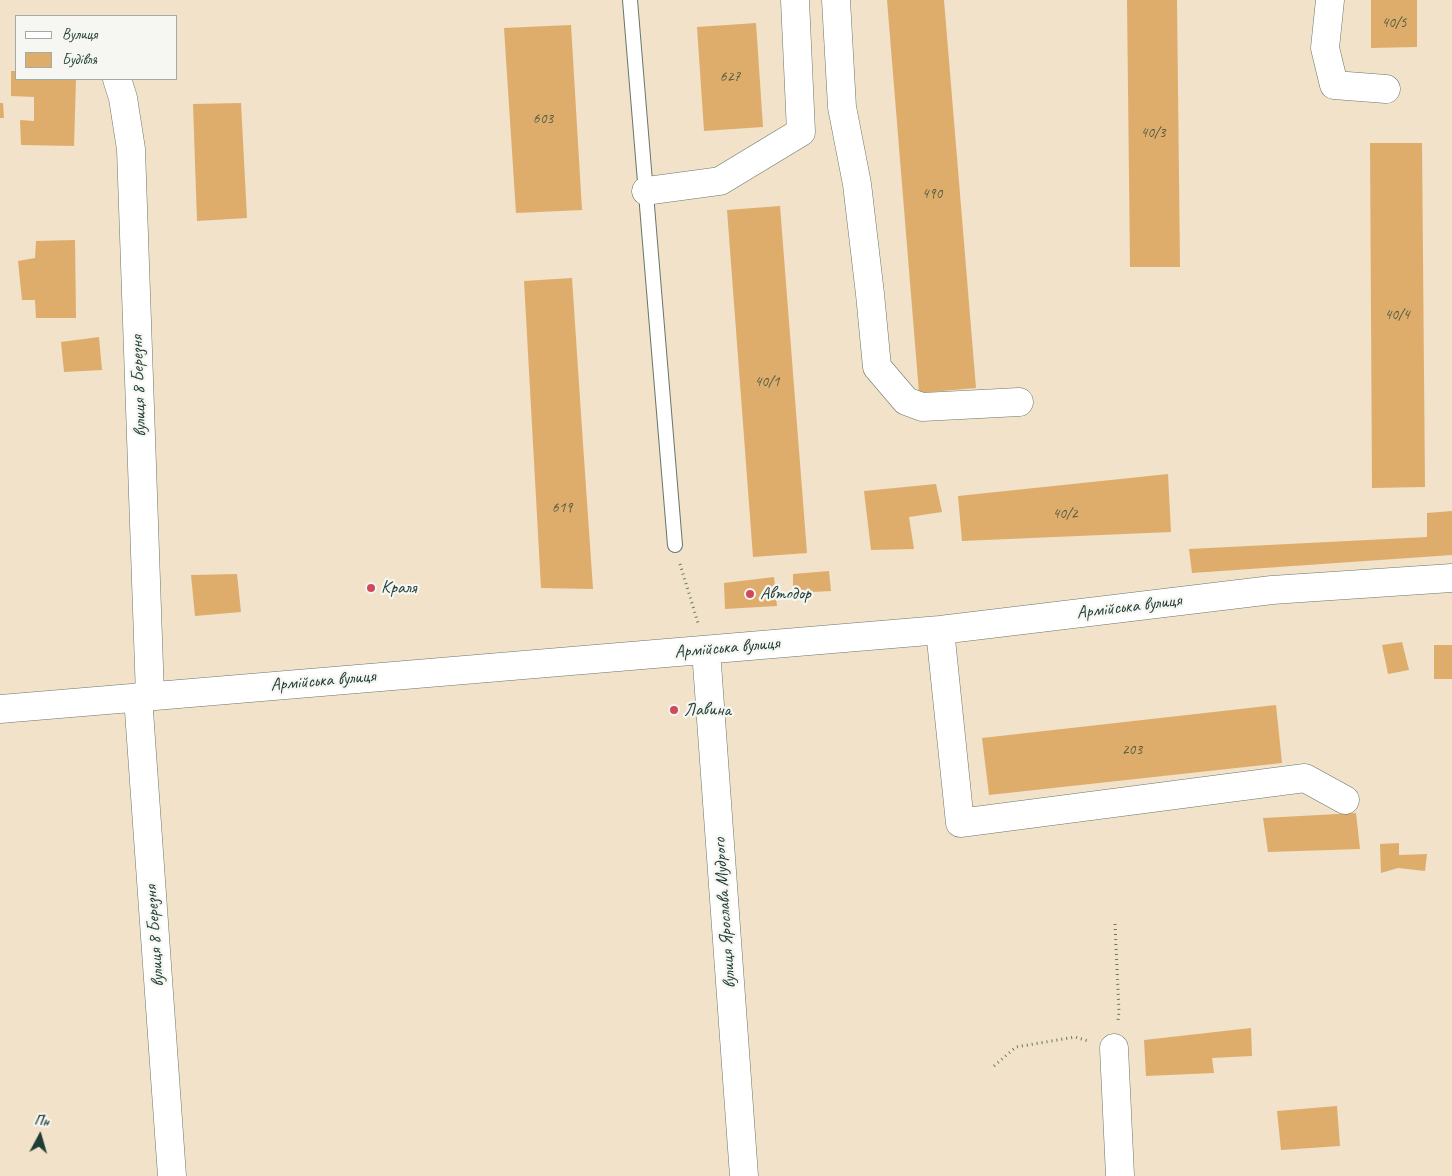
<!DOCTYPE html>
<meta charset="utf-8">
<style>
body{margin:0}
#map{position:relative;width:1452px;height:1176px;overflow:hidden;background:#f1e2c9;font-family:Caveat,sans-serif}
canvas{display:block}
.legend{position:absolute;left:15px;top:15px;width:162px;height:65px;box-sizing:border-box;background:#f6f6f2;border:1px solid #a0aca6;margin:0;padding:6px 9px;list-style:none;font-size:15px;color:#1f3d34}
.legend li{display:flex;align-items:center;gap:10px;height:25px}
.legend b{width:25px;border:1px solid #a0aca6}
.north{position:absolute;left:15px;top:1111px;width:50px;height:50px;-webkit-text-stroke:4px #f6f6f2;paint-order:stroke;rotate:6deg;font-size:14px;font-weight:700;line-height:20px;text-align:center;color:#1f3d34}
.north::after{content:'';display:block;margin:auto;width:18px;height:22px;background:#1f3d34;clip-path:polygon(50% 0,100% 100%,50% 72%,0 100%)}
</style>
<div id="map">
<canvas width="1452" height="1176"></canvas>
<ul class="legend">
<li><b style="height:6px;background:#fff"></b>Вулиця</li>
<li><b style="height:14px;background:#dead6c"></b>Будівля</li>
</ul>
<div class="north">Пн</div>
</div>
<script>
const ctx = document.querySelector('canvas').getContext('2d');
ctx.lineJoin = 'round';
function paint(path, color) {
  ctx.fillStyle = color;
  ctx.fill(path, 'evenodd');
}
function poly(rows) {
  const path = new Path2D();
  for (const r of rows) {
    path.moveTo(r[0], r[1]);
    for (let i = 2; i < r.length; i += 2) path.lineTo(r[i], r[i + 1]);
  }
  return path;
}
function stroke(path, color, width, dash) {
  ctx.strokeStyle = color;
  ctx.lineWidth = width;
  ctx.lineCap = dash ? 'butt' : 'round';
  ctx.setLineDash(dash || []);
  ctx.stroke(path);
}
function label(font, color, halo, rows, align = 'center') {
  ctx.font = font + ' Caveat,sans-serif';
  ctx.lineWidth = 4.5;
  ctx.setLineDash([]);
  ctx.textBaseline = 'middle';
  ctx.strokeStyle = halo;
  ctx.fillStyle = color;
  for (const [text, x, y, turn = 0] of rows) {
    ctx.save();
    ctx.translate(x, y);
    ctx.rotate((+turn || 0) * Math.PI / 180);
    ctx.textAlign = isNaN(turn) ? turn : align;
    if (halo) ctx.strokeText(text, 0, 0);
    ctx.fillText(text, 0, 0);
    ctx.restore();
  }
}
paint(poly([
 [887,0,944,0,976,388,919,393],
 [1127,0,1177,0,1180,267,1130,267],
 [1371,0,1417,0,1417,47,1371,48],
 [756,23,763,127,704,131,697,27],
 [571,25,582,210,516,213,504,28],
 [11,71,16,71,16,79,76,79,74,146,21,145,20,120,34,121,34,97,11,96],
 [0,103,3,103,4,118,0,118],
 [241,103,247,218,197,221,193,104],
 [1370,143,1422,143,1425,487,1372,488],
 [780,206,807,553,753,557,727,210],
 [75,240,76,318,36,318,35,300,22,300,18,261,35,258,36,241],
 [572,278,582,429,593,589,541,588,524,281],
 [99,337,102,370,64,372,61,342],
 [1168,474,1171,532,962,541,958,496],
 [936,484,942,512,909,517,914,549,871,550,864,491],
 [1452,511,1452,555,1192,573,1189,549,1427,537,1427,513],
 [829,571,831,591,793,593,793,574],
 [237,574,241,612,195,616,191,575],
 [774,577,777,606,725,609,724,583],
 [1402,642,1409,670,1388,674,1382,645],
 [1434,645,1452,645,1452,679,1434,679],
 [1276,705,1282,763,989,795,982,738],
 [1356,813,1360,849,1268,852,1263,818],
 [1399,843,1399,855,1427,854,1425,871,1398,868,1381,873,1380,844],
 [1251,1028,1252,1056,1212,1058,1214,1073,1146,1076,1144,1040],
 [1337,1106,1340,1146,1281,1150,1277,1111]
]), '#dead6c');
const service = poly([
 [630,0,675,545]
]);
const minor = poly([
 [836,0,842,107,857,184,870,294,877,367,906,401,922,407,1019,402],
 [1330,0,1325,48,1334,85,1386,89],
 [117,79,123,98,131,149,150,696],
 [646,191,720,181,801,132,795,0],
 [940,630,960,823,1305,778,1345,800],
 [706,650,744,1176],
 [138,697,172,1176],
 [0,709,940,630,1272,590,1452,578],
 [1114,1048,1120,1176]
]);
stroke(service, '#687768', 16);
stroke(minor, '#687768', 29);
stroke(poly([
 [680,564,698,623],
 [1115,924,1119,1012,1118,1021],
 [994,1066,1016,1047,1075,1037,1088,1041]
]), '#687768', 3, [1, 4]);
stroke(service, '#fff', 14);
stroke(minor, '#fff', 28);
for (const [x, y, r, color] of [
 [371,588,5,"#d1495b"],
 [750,594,5,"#d1495b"],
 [674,710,5,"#d1495b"]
]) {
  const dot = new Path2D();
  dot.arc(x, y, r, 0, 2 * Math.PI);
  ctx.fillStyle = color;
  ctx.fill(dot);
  stroke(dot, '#f6f6f2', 2);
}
label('15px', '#4f5942', null, [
 ["40/5",1394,23],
 ["627",730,77],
 ["603",543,119],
 ["40/3",1153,133],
 ["490",932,194],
 ["40/4",1397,315],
 ["40/1",767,382],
 ["619",562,508],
 ["40/2",1065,514],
 ["203",1132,750]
]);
label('18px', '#1f3d34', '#f6f6f2', [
 ["вулиця 8 Березня",139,386,-92],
 ["Армійська вулиця",1129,607,-7],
 ["Армійська вулиця",727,648,-5],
 ["Армійська вулиця",323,681,-5],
 ["вулиця Ярослава Мудрого",725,913,-94],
 ["вулиця 8 Березня",155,936,-94]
]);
label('18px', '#1f3d34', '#f6f6f2', [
 ["Краля",381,588],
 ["Автодор",760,594],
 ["Лавина",684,710]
], 'left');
</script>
